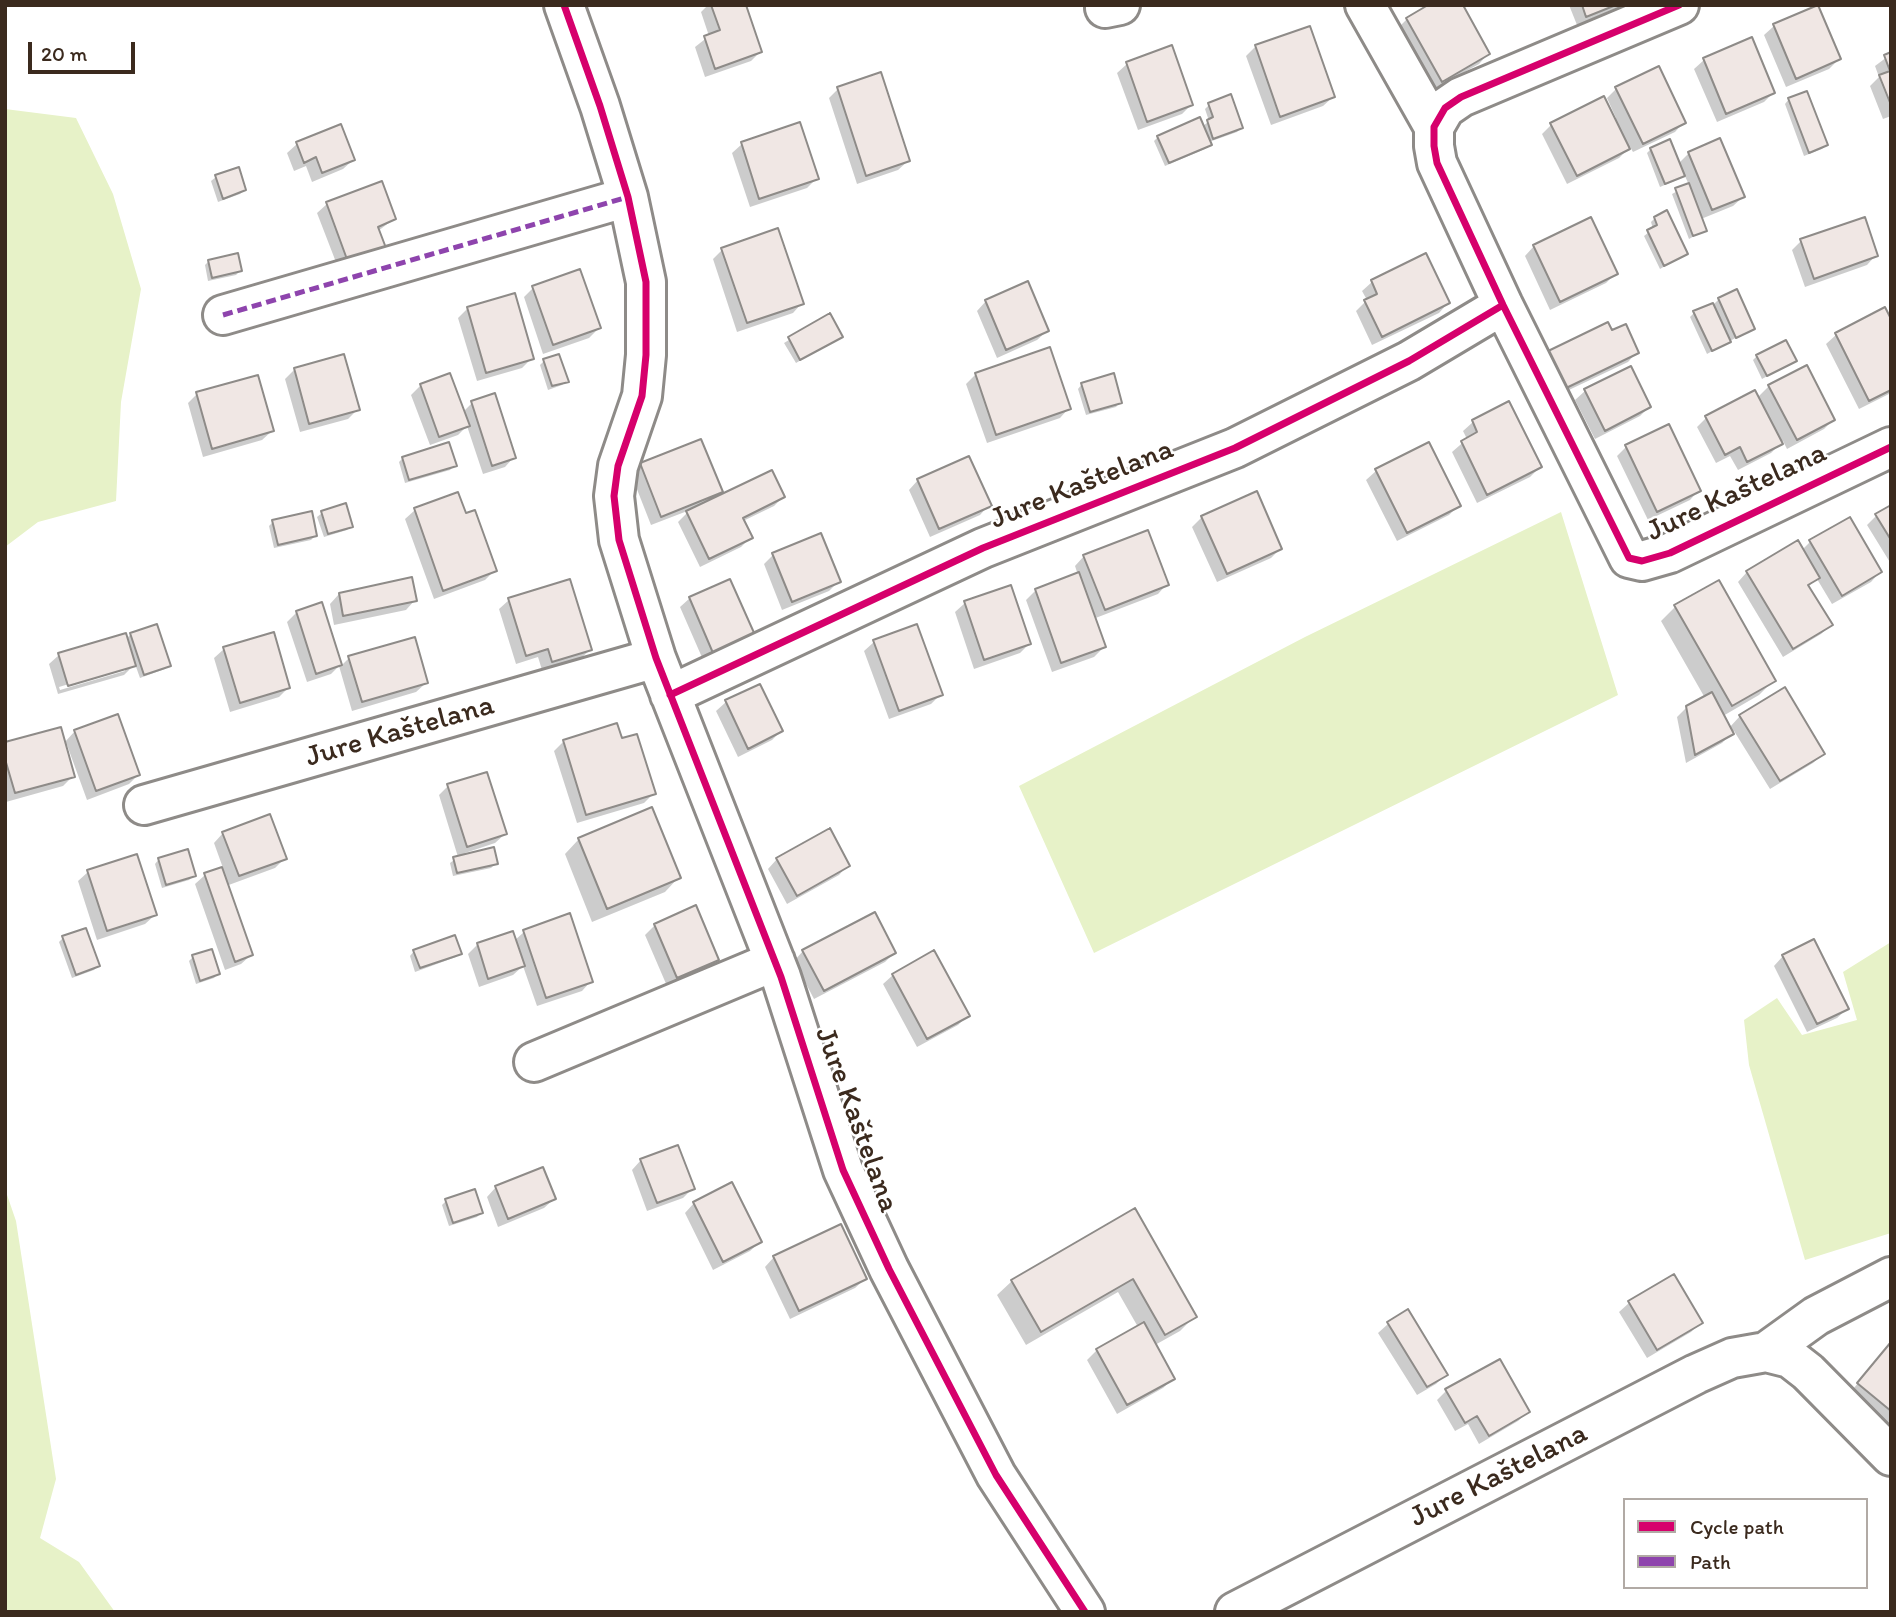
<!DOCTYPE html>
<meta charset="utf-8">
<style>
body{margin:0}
#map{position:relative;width:1896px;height:1617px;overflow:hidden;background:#fff;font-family:Itim,sans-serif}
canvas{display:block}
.frame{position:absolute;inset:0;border:7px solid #3b2a1e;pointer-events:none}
.legend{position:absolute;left:1623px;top:1498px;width:245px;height:91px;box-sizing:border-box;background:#fff;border:2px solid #b1aaa5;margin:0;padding:9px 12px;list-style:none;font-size:21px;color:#3b2a1e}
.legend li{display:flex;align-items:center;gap:14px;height:35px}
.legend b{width:35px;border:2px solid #b1aaa5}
.scale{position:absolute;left:28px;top:42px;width:107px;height:32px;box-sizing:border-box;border:4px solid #3b2a1e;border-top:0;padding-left:9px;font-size:21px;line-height:24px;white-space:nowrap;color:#3b2a1e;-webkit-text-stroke:5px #fff;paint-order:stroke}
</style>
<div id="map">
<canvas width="1896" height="1617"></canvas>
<div class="frame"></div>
<ul class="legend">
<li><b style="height:9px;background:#d6006c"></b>Cycle path</li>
<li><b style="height:9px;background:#8e44ad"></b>Path</li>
</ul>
<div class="scale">20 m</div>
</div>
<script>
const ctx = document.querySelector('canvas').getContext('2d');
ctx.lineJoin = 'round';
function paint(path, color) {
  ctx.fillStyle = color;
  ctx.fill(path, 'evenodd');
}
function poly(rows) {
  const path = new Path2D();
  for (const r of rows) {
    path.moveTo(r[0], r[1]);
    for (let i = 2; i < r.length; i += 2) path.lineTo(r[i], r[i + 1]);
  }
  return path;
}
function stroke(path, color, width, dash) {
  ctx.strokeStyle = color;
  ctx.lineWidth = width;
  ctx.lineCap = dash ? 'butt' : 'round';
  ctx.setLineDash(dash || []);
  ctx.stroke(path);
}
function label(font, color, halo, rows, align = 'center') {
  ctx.font = font + ' Itim,sans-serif';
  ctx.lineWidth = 5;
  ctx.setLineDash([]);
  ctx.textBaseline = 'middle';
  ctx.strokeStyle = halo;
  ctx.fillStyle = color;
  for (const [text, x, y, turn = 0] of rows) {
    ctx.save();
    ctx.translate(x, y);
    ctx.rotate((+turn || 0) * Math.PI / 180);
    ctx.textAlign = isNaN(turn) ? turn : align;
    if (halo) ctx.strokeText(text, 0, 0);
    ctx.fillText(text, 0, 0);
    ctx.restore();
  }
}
paint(poly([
 [5,109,76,118,113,194,141,289,121,402,116,501,38,522,5,547],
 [1561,512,1618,695,1094,953,1019,786,1305,637],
 [1891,942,1891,1233,1805,1260,1749,1065,1744,1020,1777,998,1802,1035,1857,1020,1843,972],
 [5,1189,16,1221,56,1479,40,1538,79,1562,115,1612,5,1612]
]), '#e7f2c8');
paint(poly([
 [708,5,744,5,760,52,751,61,705,77,695,47,709,36,701,12],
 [1431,5,1488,54,1479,64,1432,90,1397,29,1407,19],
 [1569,5,1623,5,1577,25],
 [1774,26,1839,59,1829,69,1786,87,1764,35],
 [1256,46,1333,97,1323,106,1271,125,1246,56],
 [1891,54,1891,116,1883,119,1870,86,1879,77,1875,66],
 [1704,60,1773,93,1764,102,1717,122,1694,69],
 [1127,64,1191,105,1182,114,1138,130,1117,73],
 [838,89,908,161,898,170,857,184,829,98],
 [1616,89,1684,122,1675,132,1633,152,1630,147,1619,158,1567,184,1542,134,1551,125,1616,118,1607,98],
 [1789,99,1826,145,1822,149,1804,156,1785,104],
 [1209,105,1241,128,1237,132,1209,142,1210,145,1205,149,1165,166,1154,141,1158,137,1202,127,1209,121,1205,109],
 [297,144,353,160,343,169,312,182,306,166,294,171,287,153],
 [742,144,817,178,807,188,750,207,732,153],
 [1651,149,1678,164,1689,153,1743,197,1733,206,1701,219,1705,230,1689,239,1672,194,1689,185,1684,174,1679,179,1660,187,1647,153],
 [216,177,244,190,240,194,218,202,211,181],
 [327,204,394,219,378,231,339,270,317,213],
 [1655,218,1686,254,1660,269,1644,236,1653,229,1651,222],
 [1801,241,1876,255,1867,265,1805,287,1792,250],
 [1534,246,1616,273,1606,283,1550,310,1525,256],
 [722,250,802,303,793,313,737,332,713,259],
 [209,261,240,271,236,275,208,281,205,265],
 [1372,282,1448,303,1439,313,1372,345,1356,311,1367,300,1362,291],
 [533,288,599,328,589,338,543,354,524,297],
 [1719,299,1753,328,1707,354,1690,317,1694,313,1712,306],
 [986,301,1047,331,1037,340,997,358,977,311],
 [468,308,532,358,522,368,477,381,458,318],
 [1884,310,1891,323,1891,393,1859,409,1826,344,1836,335],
 [829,316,841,337,796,363,784,343],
 [1612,332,1637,352,1628,362,1552,398],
 [1757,356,1795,361,1762,379,1753,360],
 [544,361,567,381,562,385,548,390,540,365],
 [295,369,358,409,348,419,300,432,285,379],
 [976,374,1069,408,1060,418,987,443,966,384],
 [1082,384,1120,402,1116,407,1086,415,1078,389],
 [421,385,463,412,472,403,514,457,505,467,483,474,467,426,458,435,430,445,411,395],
 [1769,386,1833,420,1824,429,1787,449,1783,441,1771,453,1738,470,1730,456,1716,463,1697,427,1707,417,1757,398],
 [1585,391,1649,407,1640,416,1595,439,1575,400],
 [197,394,272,431,262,440,203,457,188,403],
 [1508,404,1540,467,1530,477,1477,503,1452,452,1467,439,1463,431,1473,422],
 [700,441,722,496,783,497,774,506,743,521,751,537,741,547,700,567,678,522,690,510,651,525,631,474,641,465],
 [1626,447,1699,490,1690,500,1648,520,1617,456],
 [403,458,455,465,450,470,405,483,399,462],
 [1376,471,1459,505,1449,515,1397,541,1366,480],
 [918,480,989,505,980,515,930,537,909,490],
 [1891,507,1891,564,1867,525,1876,516],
 [415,510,465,515,495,570,485,580,434,599,405,519],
 [322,513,351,526,347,530,324,537,317,517],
 [1202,517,1280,549,1271,558,1217,582,1192,527],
 [273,522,315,536,311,540,274,548,269,526],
 [1810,542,1880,572,1871,582,1832,604,1817,579,1808,587,1831,625,1821,634,1783,657,1738,582,1747,572,1802,550],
 [773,555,839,581,829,591,782,610,764,564],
 [1084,556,1167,584,1158,594,1093,619,1104,647,1094,657,1052,672,1026,600,1036,590,1078,575,1075,566],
 [339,594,415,600,406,610,334,625,330,604],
 [690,598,753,635,704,662,680,607],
 [509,600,590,650,580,659,542,670,538,657,516,664,499,609],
 [965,603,1029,644,1020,653,974,669,955,612],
 [321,605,341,666,349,658,426,683,416,692,352,711,339,666,331,674,307,682,287,622,296,613],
 [1675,607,1774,680,1759,695,1723,716,1729,728,1740,716,1823,754,1813,763,1770,789,1734,731,1722,743,1686,763,1677,717,1687,707,1705,698,1661,621],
 [916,626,941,694,931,704,889,719,864,651,874,642],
 [131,634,169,665,165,669,140,678,135,664,124,675,58,694,49,664,59,655,126,639],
 [125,667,125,671,60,690,59,687],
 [224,649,288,688,279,697,230,712,214,658],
 [760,686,781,731,772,740,738,757,716,711,726,702],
 [75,731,138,775,129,784,87,800,67,745,65,746,73,776,63,786,6,802,5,744,64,743],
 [621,740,654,793,644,803,577,823,554,751,564,741],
 [448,786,505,834,495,843,465,853,466,856,496,863,491,868,453,876,450,863,458,857,439,795],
 [223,833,285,858,275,868,226,886,251,955,241,964,225,970,195,884,205,875,223,868,214,843],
 [579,839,679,877,665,892,592,922,565,854],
 [159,859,194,876,189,880,162,888,155,864],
 [777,859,848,865,839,875,787,904,768,869],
 [88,872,155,915,145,924,97,940,78,881],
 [655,925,717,960,708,969,667,986,645,935],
 [524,932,591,981,582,991,537,1006,523,966,513,975,479,987,468,954,477,945,512,933,514,941],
 [63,938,98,966,94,970,72,978,59,942],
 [414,951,460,953,456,957,415,972,410,956],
 [803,951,894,953,885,962,814,999,794,961],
 [1783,956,1847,1009,1837,1018,1807,1032,1774,966],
 [193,957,218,974,214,978,196,984,189,961],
 [893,975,967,1016,958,1025,917,1047,883,984],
 [641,1160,693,1188,683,1198,647,1211,632,1170],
 [496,1187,554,1199,544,1208,498,1227,487,1197],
 [446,1201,481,1213,477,1217,449,1226,442,1205],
 [694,1203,760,1242,750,1251,713,1270,685,1213],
 [1134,1211,1195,1316,1180,1331,1155,1345,1173,1379,1163,1388,1117,1414,1087,1360,1097,1350,1138,1327,1118,1292,1026,1345,997,1295,1012,1281],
 [774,1257,865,1279,855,1288,790,1319,765,1267],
 [1673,1276,1700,1323,1691,1332,1647,1358,1619,1312,1629,1303],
 [1407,1312,1446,1374,1436,1384,1417,1395,1378,1333,1388,1324],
 [1891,1343,1891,1428,1849,1394],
 [1446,1391,1528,1412,1518,1421,1479,1444,1468,1424,1455,1431,1437,1400]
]), '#0003');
const building = poly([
 [711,5,746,5,762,52,715,69,704,36,720,30,711,5],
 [1428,5,1463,5,1490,54,1442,82,1406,18,1428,5],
 [1582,5,1616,5,1586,17,1582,5],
 [1818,5,1841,59,1796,79,1773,24,1818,5],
 [1310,26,1335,97,1280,117,1255,45,1310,26],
 [1752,37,1775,93,1726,114,1703,58,1752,37],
 [1172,45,1193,105,1147,122,1126,62,1172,45],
 [1891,52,1891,105,1879,75,1890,71,1884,55,1891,52],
 [1659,66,1686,123,1643,144,1615,87,1659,66],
 [881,72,910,161,866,176,837,87,881,72],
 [1807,91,1828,145,1809,153,1788,98,1807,91],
 [1231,94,1243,128,1213,139,1207,120,1213,117,1208,103,1231,94],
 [1604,96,1630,149,1577,176,1550,123,1604,96],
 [1200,117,1212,145,1169,163,1157,136,1200,117],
 [800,122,819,179,759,199,741,142,800,122],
 [341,124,355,160,322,173,316,157,304,163,296,142,341,124],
 [1720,138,1745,197,1712,210,1688,152,1720,138],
 [1670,139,1685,176,1665,184,1650,148,1670,139],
 [239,167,246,190,223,199,215,175,239,167],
 [382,181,396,219,378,227,386,248,348,262,326,202,382,181],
 [1689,183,1707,231,1693,236,1675,188,1689,183],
 [1667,210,1688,254,1664,266,1647,230,1657,225,1654,217,1667,210],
 [1591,217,1618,274,1560,302,1533,245,1591,217],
 [1865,217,1878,256,1814,279,1800,239,1865,217],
 [778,228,804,304,747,323,721,248,778,228],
 [238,253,242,271,212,278,208,260,238,253],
 [1426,253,1450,303,1382,337,1364,300,1377,294,1371,280,1426,253],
 [580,269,601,328,553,345,532,286,580,269],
 [1028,281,1049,331,1006,350,985,300,1028,281],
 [1737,289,1755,329,1736,338,1718,298,1737,289],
 [515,293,534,359,486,373,467,307,515,293],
 [1713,303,1731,342,1712,351,1693,311,1713,303],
 [1885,307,1891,319,1891,390,1869,401,1835,333,1885,307],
 [830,313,843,337,800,360,788,337,830,313],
 [1608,322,1612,330,1626,324,1639,353,1562,390,1544,353,1608,322],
 [1786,340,1797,361,1767,376,1756,355,1786,340],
 [1050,347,1071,409,996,435,975,373,1050,347],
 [344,354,360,410,309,424,294,368,344,354],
 [559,354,569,382,552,386,543,359,559,354],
 [1807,365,1835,420,1797,440,1768,385,1807,365],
 [1631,366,1651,407,1605,431,1584,389,1631,366],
 [450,373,470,426,439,437,420,384,450,373],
 [1114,373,1122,403,1090,412,1081,383,1114,373],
 [258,375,274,431,212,449,196,392,258,375],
 [1755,390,1783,444,1747,462,1740,447,1725,455,1705,416,1755,390],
 [495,393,516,458,492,466,471,401,495,393],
 [1509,401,1542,467,1487,495,1461,441,1477,432,1472,420,1509,401],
 [1669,424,1701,491,1657,512,1625,445,1669,424],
 [701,439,723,492,661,517,640,463,701,439],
 [449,442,457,466,409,480,402,457,449,442],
 [1429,442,1461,506,1407,533,1375,469,1429,442],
 [969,456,992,506,939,529,917,479,969,456],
 [772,470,785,497,743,518,753,538,709,559,686,511,772,470],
 [1257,491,1282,549,1227,574,1201,516,1257,491],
 [458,492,466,513,475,510,497,571,443,591,414,508,458,492],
 [346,503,353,527,328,534,321,511,346,503],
 [1891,505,1891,540,1875,514,1891,505],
 [312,511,317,536,278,545,272,520,312,511],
 [1850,517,1882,572,1842,596,1809,540,1850,517],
 [1148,530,1169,585,1105,610,1083,555,1148,530],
 [821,533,841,582,792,602,772,553,821,533],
 [1798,540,1820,578,1808,585,1833,625,1793,649,1746,571,1798,540],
 [1079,572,1106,647,1061,663,1035,589,1079,572],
 [412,577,417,601,343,616,339,593,412,577],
 [570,579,592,650,552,662,548,649,526,656,508,598,570,579],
 [730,579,755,635,713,653,689,597,730,579],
 [1719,580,1776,681,1732,706,1674,605,1719,580],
 [1011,585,1031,644,984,660,964,601,1011,585],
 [322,602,342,665,316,674,296,611,322,602],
 [157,624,171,666,144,675,130,633,157,624],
 [917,624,943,695,899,711,873,640,917,624],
 [274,632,290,688,240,703,223,647,274,632],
 [126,633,136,666,68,686,58,653,126,633],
 [415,637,428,683,362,702,348,656,415,637],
 [760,684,783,731,748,749,725,700,760,684],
 [1785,687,1825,754,1780,781,1739,715,1785,687],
 [1712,692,1734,734,1695,755,1686,706,1712,692],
 [118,714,140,775,96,791,74,730,118,714],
 [617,723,622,738,637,734,656,794,586,815,563,740,617,723],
 [61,727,75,777,15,793,5,759,5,742,61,727],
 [487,772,507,834,467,847,447,784,487,772],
 [652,807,681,878,607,909,578,838,652,807],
 [270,814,287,859,239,876,222,832,270,814],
 [830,828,850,866,797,896,776,858,830,828],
 [494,847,498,864,457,873,453,857,494,847],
 [188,849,196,876,166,885,158,858,188,849],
 [137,854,157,915,107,931,87,870,137,854],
 [222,867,253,955,235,962,204,873,222,867],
 [696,905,719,960,677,978,654,924,696,905],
 [875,912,896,953,824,991,802,950,875,912],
 [570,913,593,982,546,998,523,930,570,913],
 [86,928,100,966,76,975,62,936,86,928],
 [513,931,525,966,488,979,477,943,513,931],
 [455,935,462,954,420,968,413,950,455,935],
 [1814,939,1849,1009,1817,1024,1782,955,1814,939],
 [212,949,220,974,200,981,192,955,212,949],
 [934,950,970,1016,927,1039,892,974,934,950],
 [678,1145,695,1189,657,1203,640,1159,678,1145],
 [543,1167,556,1199,508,1219,495,1186,543,1167],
 [732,1182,762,1242,723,1262,693,1202,732,1182],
 [475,1189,483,1213,453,1223,445,1199,475,1189],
 [1135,1208,1197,1317,1165,1335,1133,1279,1041,1332,1011,1280,1135,1208],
 [841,1224,867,1279,799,1311,773,1256,841,1224],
 [1674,1274,1703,1323,1657,1350,1628,1301,1674,1274],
 [1408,1309,1448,1375,1427,1387,1387,1322,1408,1309],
 [1144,1322,1175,1379,1127,1405,1096,1349,1144,1322],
 [1891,1342,1891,1411,1857,1383,1891,1342],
 [1500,1359,1530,1412,1489,1436,1477,1416,1465,1423,1445,1389,1500,1359]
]);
paint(building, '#f0e7e4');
stroke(building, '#8e8b88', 2);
const minor = poly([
 [564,5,600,106,628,197,646,282,646,355,642,396,618,466,614,496,619,540,656,658,781,977,843,1170,889,1269,996,1475,1085,1612],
 [1365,5,1434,127],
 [1679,5,1461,97,1445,108,1434,127,1434,146,1437,163,1503,305,1629,558,1642,561,1670,553,1891,447],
 [1105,8,1120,5],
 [223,315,628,197],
 [670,695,983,548,1235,448,1409,361,1503,305],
 [144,805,656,658],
 [534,1062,775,961],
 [1766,1352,1790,1358,1808,1372,1891,1456],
 [1235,1612,1696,1374,1732,1358,1766,1352,1816,1316,1891,1277]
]);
stroke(minor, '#8e8b88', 44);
stroke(minor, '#fff', 38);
stroke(poly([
 [223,315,628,197]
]), '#8e44ad', 5, [10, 5]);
stroke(poly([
 [564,5,600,106,628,197,646,282,646,355,642,396,618,466,614,496,619,540,656,658,781,977,843,1170,889,1269,996,1475,1085,1612],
 [1679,5,1461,97,1445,108,1434,127,1434,146,1437,163,1503,305,1629,558,1642,561,1670,553,1891,447],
 [670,695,983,548,1235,448,1409,361,1503,305]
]), '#d6006c', 7);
label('30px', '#3b2a1e', '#fff', [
 ["Jure Kaštelana",1082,485,-22],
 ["Jure Kaštelana",1737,493,-25],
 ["Jure Kaštelana",400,732,-16],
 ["Jure Kaštelana",856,1120,70],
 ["Jure Kaštelana",1499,1476,-27]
]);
</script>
